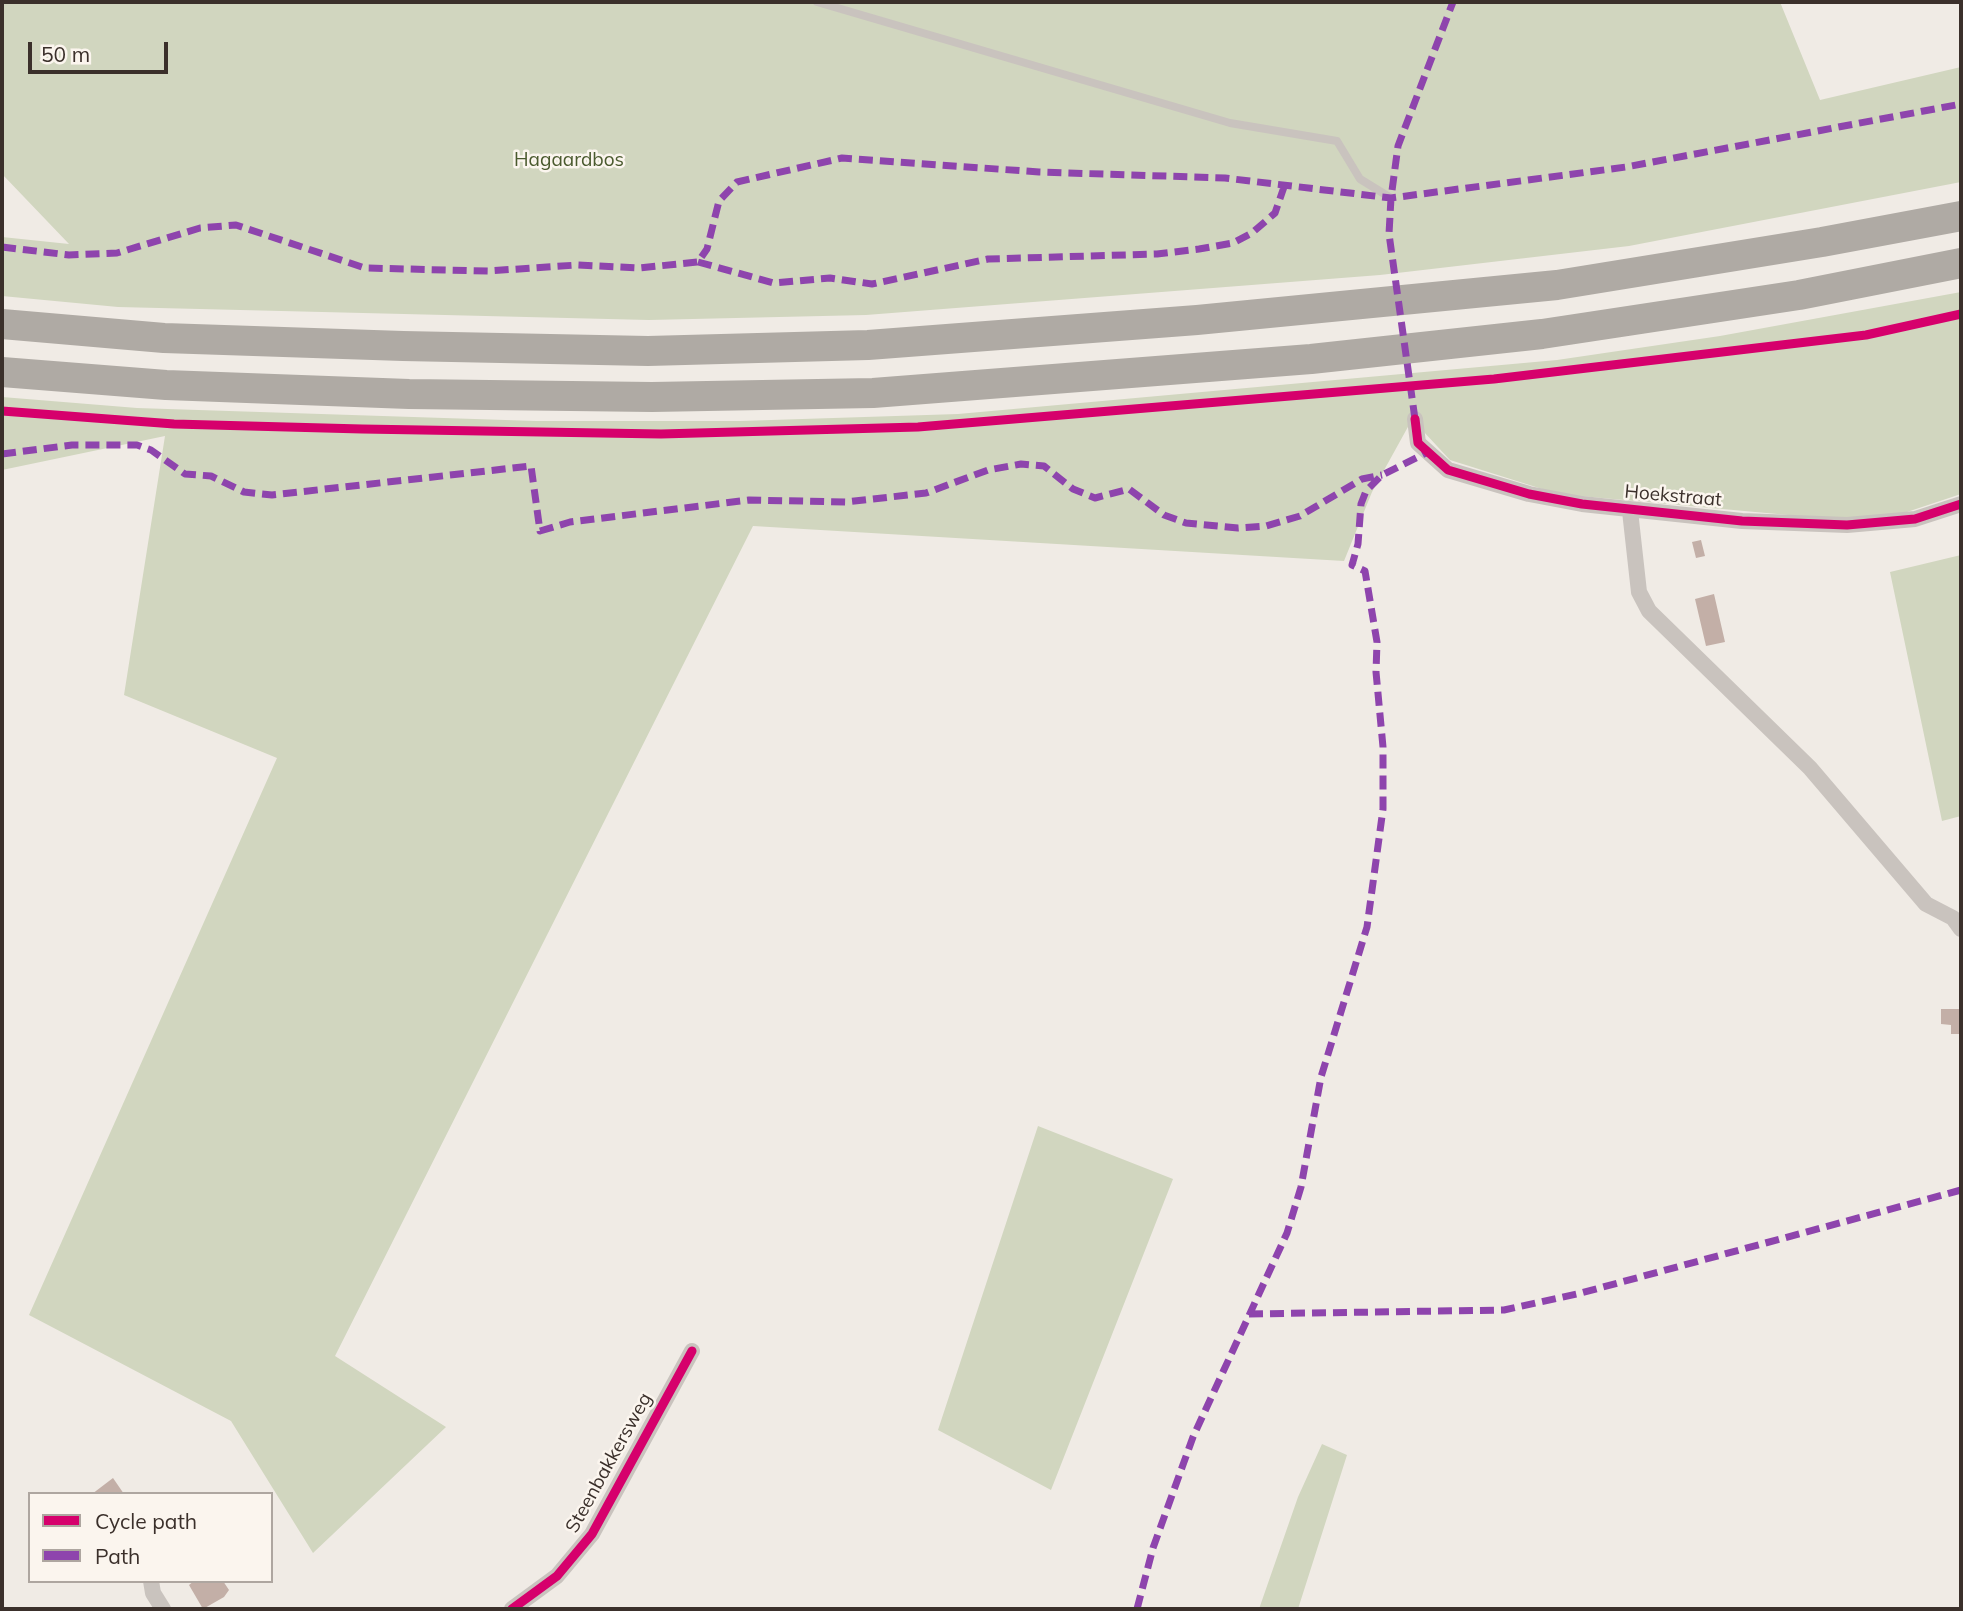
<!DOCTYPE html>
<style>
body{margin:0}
#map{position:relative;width:1963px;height:1611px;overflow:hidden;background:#f0ebe5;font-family:Mulish,sans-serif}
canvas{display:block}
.frame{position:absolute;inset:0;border:4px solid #3b302b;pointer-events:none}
.legend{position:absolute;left:28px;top:1492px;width:245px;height:91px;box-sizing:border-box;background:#fbf5ee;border:2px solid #aea6a0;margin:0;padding:9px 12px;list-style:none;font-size:21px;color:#3b302b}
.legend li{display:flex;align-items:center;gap:14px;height:35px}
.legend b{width:35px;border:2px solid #aea6a0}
.scale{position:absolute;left:28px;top:42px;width:140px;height:32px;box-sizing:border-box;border:4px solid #3b302b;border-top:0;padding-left:9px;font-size:21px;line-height:24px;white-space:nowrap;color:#3b302b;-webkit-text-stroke:5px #fbf5ee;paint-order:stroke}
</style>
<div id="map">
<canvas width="1963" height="1611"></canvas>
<div class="frame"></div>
<ul class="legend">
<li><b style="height:9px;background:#d6006c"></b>Cycle path</li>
<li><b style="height:9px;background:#8e44ad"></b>Path</li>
</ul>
<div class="scale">50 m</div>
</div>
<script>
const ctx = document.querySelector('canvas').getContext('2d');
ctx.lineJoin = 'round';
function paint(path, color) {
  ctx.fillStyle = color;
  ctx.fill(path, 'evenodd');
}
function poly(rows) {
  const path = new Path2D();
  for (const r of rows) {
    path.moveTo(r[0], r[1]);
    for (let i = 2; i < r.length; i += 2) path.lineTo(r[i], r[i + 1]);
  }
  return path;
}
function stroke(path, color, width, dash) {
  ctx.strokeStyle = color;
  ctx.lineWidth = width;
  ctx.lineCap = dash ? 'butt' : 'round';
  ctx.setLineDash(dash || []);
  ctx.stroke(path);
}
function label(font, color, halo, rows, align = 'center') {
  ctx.font = font + ' Mulish,sans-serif';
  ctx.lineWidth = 5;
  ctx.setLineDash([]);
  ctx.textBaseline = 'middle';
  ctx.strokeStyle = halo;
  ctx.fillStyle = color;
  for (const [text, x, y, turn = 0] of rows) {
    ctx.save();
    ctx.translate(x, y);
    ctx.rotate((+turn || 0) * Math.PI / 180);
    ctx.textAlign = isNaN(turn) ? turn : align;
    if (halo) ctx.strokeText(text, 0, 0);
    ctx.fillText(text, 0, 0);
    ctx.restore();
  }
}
paint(poly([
 [2,2,1780,2,1820,100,1961,67,1961,182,1629,246,1380,275,866,315,649,320,118,307,2,296,2,237,69,244,2,174],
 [1961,292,1961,494,1895,516,1843,520,1558,494,1450,460,1423,431,1409,425,1372,492,1344,561,753,526,335,1356,446,1427,313,1553,231,1421,29,1315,277,758,124,695,165,436,2,470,2,397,137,408,536,421,740,421,958,414,1557,360,1720,336],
 [1961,555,1961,816,1942,821,1890,572],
 [1038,1126,1173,1179,1051,1490,938,1430],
 [1322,1444,1347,1455,1298,1609,1259,1609,1298,1497]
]), '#d1d6bf');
paint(poly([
 [1701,540,1705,556,1696,558,1692,542],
 [1714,594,1725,642,1706,646,1695,599],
 [1941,1009,1961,1009,1961,1034,1951,1034,1951,1025,1941,1024],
 [113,1478,124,1494,92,1494],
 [194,1581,223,1581,229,1590,224,1597,203,1609,189,1585]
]), '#c3afa7');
stroke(poly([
 [817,2,1230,123,1337,141,1360,179,1391,198]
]), '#c9c3be', 8);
stroke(poly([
 [1415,419,1418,443,1448,470,1529,494,1582,504,1742,521,1847,525,1915,519,1961,504],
 [1630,511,1639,592,1649,611,1810,768,1926,904,1953,918,1961,929],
 [151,1581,153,1593,163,1609],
 [512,1609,557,1576,592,1534,692,1351]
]), '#c9c3be', 16);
stroke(poly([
 [2,324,164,338,403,346,648,351,868,345,1197,320,1557,285,1822,242,1961,216],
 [2,372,166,385,409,394,652,397,873,393,1311,359,1542,334,1799,295,1961,263]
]), '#afaaa4', 30);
stroke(poly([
 [2,247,69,255,117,253,200,228,236,225,365,268,488,271,577,265,639,268,698,262,707,249,719,201,737,182,842,158,1039,172,1225,178,1391,198,1626,167,1961,104],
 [698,262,774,283,830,278,872,284,988,259,1157,254,1199,249,1233,243,1252,233,1275,213,1285,184],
 [1415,419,1389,234,1391,198,1398,146,1453,2],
 [2,454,72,445,137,445,151,450,185,474,211,476,244,492,272,495,531,466,540,531,570,522,749,500,846,502,926,493,988,470,1021,464,1044,466,1073,489,1095,498,1129,489,1164,515,1186,523,1238,528,1266,526,1300,516,1362,479,1382,475],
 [1249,1314,1504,1310,1581,1293,1961,1190],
 [1137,1609,1153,1548,1193,1437,1287,1233,1301,1187,1321,1077,1367,927,1383,809,1383,747,1376,672,1377,642,1365,571,1352,565,1358,544,1361,504,1366,491,1382,475,1426,453]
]), '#8e44ad', 7, [14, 7]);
stroke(poly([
 [2,411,174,424,362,429,661,434,918,427,1494,379,1866,335,1961,314],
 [1415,419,1418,443,1448,470,1529,494,1582,504,1742,521,1847,525,1915,519,1961,504],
 [512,1609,557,1576,592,1534,692,1351]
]), '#d6006c', 9);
label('19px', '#4a5a2e', '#fbf5ee', [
 ["Hagaardbos",569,160]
]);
label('19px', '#3b302b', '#fbf5ee', [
 ["Hoekstraat",1673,496,5],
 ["Steenbakkersweg",609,1463,-61]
]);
</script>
